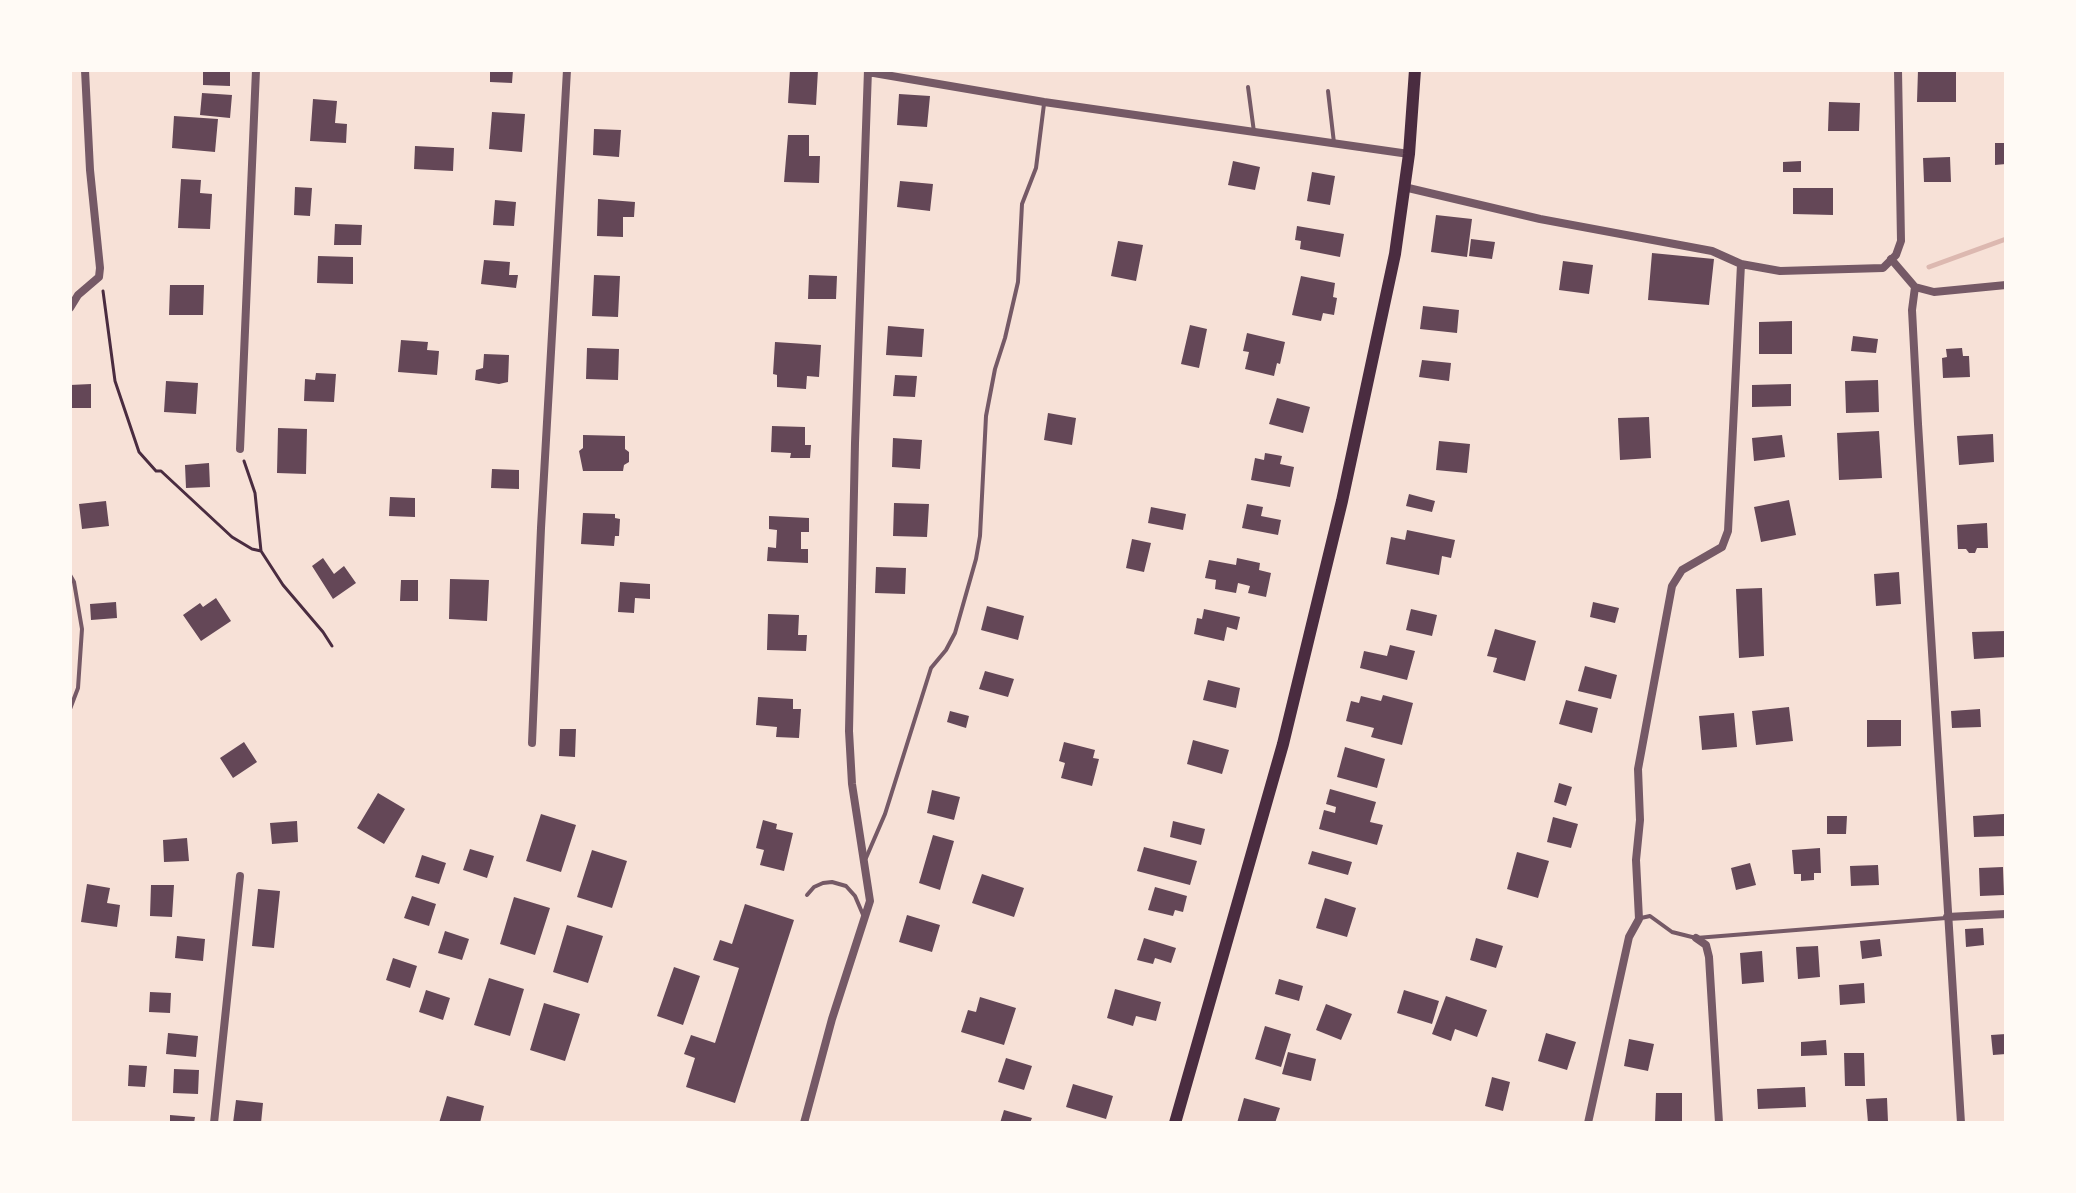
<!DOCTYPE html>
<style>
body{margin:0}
#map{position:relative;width:2076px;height:1193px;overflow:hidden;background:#f7e1d7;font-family:"Fira Sans",sans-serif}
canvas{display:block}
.frame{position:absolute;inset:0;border:72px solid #fffaf5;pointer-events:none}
</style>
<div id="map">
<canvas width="2076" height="1193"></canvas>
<div class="frame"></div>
</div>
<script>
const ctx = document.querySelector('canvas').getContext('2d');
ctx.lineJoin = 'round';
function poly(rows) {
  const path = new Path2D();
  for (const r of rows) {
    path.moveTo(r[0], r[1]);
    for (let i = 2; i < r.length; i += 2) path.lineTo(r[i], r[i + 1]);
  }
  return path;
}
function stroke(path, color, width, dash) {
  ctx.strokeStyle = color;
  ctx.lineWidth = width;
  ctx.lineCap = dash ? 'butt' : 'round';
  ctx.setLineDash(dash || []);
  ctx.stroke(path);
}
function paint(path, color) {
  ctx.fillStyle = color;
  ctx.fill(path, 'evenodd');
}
stroke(poly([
 [1929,267,2006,239]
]), '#dcb8b0', 5);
paint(poly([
 [203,70,230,70,230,86,203,85],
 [490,70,513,70,512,83,490,82],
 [790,70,818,70,816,105,788,103],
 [1918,70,1956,70,1956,102,1917,102],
 [202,93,232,95,230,118,200,115],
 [899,94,930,96,927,127,897,125],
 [313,99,337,101,335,123,347,124,346,143,310,141],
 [1829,102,1860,103,1859,131,1828,131],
 [492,112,525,114,522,152,489,149],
 [174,116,218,119,215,152,172,148],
 [594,129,621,130,619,157,593,155],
 [788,135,809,135,809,156,820,156,819,183,784,182],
 [1995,143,2006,143,2006,164,1995,165],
 [415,146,454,148,453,171,414,169],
 [1950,157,1951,182,1924,182,1923,158],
 [1233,161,1260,167,1255,190,1228,185],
 [1801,161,1801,172,1783,172,1783,162],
 [1312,172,1335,176,1330,205,1307,201],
 [181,179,201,180,200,193,212,194,210,229,178,228],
 [900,181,933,184,930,211,897,207],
 [295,187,312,188,310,216,294,215],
 [1793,188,1833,188,1833,215,1793,214],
 [598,199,635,202,634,217,623,217,623,237,597,236],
 [495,200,516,202,514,226,493,225],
 [1436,215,1472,219,1467,257,1431,252],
 [335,224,362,225,361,245,334,245],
 [1297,226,1344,234,1340,257,1300,249,1301,241,1295,240],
 [1471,239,1495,242,1492,259,1469,256],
 [1118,241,1143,245,1136,281,1111,276],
 [1652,253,1714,259,1709,305,1648,300],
 [318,256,353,257,353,284,317,283],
 [484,260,510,262,509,275,518,275,516,288,481,284],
 [1563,261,1593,265,1589,294,1559,290],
 [594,275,620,276,618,317,592,316],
 [809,275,837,276,836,299,808,299],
 [1301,276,1335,283,1333,297,1337,298,1334,315,1323,313,1321,321,1292,315],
 [170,285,204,285,203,315,169,315],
 [1423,306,1459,310,1457,333,1420,329],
 [1792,321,1792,354,1759,354,1759,322],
 [1190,325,1207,329,1199,368,1181,364],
 [888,326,924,329,922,357,886,355],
 [1247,333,1285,342,1280,364,1277,363,1274,376,1245,369,1249,352,1243,351],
 [1853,336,1878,339,1876,353,1851,351],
 [401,340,428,342,427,350,439,351,437,375,398,372],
 [775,342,821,345,819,377,807,376,806,389,777,387,777,375,773,374],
 [587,348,619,349,618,380,586,379],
 [1962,348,1963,356,1969,356,1970,377,1943,378,1942,358,1947,357,1946,349],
 [484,354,509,355,508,382,499,384,475,380,476,370,483,368],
 [1422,360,1451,363,1449,381,1419,377],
 [316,373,336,374,334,402,304,401,305,379,315,380],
 [895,375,917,376,915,397,893,396],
 [1878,380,1879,412,1846,413,1845,381],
 [166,381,198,383,196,414,164,412],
 [91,384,91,408,70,408,70,385],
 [1791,384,1791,406,1752,407,1752,385],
 [1277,398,1310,407,1303,433,1269,424],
 [1048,413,1076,418,1072,445,1044,440],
 [1649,417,1651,458,1620,460,1618,418],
 [772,426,805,427,805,445,811,445,810,458,790,458,791,453,771,452],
 [278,428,307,429,306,474,277,473],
 [1879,431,1882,478,1839,480,1837,433],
 [1993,434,1994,462,1959,465,1957,436],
 [583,435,625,436,625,449,629,452,629,462,624,465,623,471,583,471,579,451,583,448],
 [1782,435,1785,457,1754,461,1752,438],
 [893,438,922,440,920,469,892,467],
 [1439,441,1470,444,1467,473,1436,470],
 [1265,453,1282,456,1280,464,1294,467,1290,487,1251,480,1255,458,1264,460],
 [209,463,210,487,186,488,185,465],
 [492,469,519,470,519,489,491,488],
 [1409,494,1435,501,1432,512,1406,506],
 [390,497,415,498,415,517,389,516],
 [1789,500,1796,535,1761,542,1754,507],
 [106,501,109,526,82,529,79,504],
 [894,503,929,504,927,537,893,536],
 [1247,504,1263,507,1261,516,1281,520,1278,535,1242,528],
 [1151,507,1186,514,1183,530,1148,523],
 [583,513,615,514,615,518,620,519,619,536,615,536,614,546,581,544],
 [769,516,809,518,809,532,801,532,801,549,808,549,808,563,767,561,768,547,776,548,777,530,769,529],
 [1987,523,1988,548,1977,548,1975,553,1969,553,1966,549,1958,549,1957,525],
 [1407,530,1455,540,1451,558,1442,556,1439,575,1386,564,1391,537,1405,540],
 [1132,539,1151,543,1144,572,1126,568],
 [323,558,334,574,344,566,356,583,333,599,312,566],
 [1237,558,1260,563,1259,570,1271,573,1266,597,1248,593,1250,586,1238,583,1236,593,1215,589,1216,580,1205,578,1209,560,1236,565],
 [876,567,906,568,905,594,875,593],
 [1899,572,1901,604,1876,606,1874,574],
 [450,579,489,580,487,621,449,619],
 [401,580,418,580,418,601,400,601],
 [620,582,650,584,650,599,635,598,634,613,618,612],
 [1762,588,1764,656,1739,658,1736,589],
 [216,598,231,621,201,641,183,615,200,603,203,607],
 [116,602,117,618,91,620,90,604],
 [1593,602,1619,608,1615,623,1590,617],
 [987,606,1024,616,1018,640,981,630],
 [1204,609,1240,617,1237,630,1227,627,1224,641,1194,634,1197,618,1202,619],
 [1411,609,1437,615,1432,636,1406,630],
 [768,614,799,615,798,635,807,635,806,651,767,650],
 [1495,629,1536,641,1525,681,1493,672,1497,658,1487,656],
 [2006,631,2006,657,1974,659,1972,632],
 [1390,645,1415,651,1407,680,1360,668,1364,651,1387,656],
 [1585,666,1617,675,1611,699,1578,691],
 [985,671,1014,679,1008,697,979,689],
 [1208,680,1240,688,1236,708,1203,700],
 [1383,695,1413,703,1402,745,1371,737,1374,728,1346,721,1351,701,1359,703,1361,696,1381,701],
 [758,697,793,699,793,709,801,709,799,738,776,737,777,727,756,725],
 [1566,700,1598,708,1592,733,1559,724],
 [1789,707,1793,741,1756,745,1752,711],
 [1980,709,1981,727,1952,728,1951,711],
 [950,711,969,716,966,728,947,722],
 [1734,713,1737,747,1702,750,1699,716],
 [1867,720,1901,720,1901,746,1867,747],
 [560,729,576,729,575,757,559,756],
 [1193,740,1229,750,1222,774,1187,764],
 [244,742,257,762,233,778,220,758],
 [1064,742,1095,750,1093,758,1099,759,1092,786,1061,778,1065,763,1059,761],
 [1345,747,1385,759,1377,788,1337,777],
 [1559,783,1572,787,1566,806,1554,802],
 [1330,789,1376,802,1370,822,1383,825,1377,845,1319,829,1324,810,1335,813,1336,807,1326,804],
 [932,790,960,797,954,820,927,813],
 [378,793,405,809,384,844,357,828],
 [541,814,576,825,561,872,526,861],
 [2004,814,2005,836,1974,837,1973,816],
 [1827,816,1847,816,1846,834,1827,834],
 [1553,817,1578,824,1571,848,1547,842],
 [763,820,777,824,776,829,793,833,784,871,760,865,764,850,756,848],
 [297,821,298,842,272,844,270,823],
 [1173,821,1205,829,1201,845,1170,837],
 [933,835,954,841,940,890,919,883],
 [187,838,189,861,164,862,163,840],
 [1144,847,1197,861,1190,885,1137,871],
 [1820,848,1821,873,1814,873,1814,880,1801,881,1801,874,1794,874,1792,850],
 [470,849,494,856,487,878,463,870],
 [592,850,627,861,612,908,577,897],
 [1312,851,1352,862,1348,875,1308,864],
 [1517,852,1549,861,1538,898,1507,889],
 [422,855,446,863,439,884,415,877],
 [1750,863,1756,885,1736,890,1731,868],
 [1878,865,1879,885,1851,886,1850,866],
 [2003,867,2004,895,1980,896,1979,868],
 [982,874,1024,888,1014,917,972,903],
 [87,884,110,888,107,903,120,905,117,927,81,922],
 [151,885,174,885,172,917,150,916],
 [1155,887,1187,896,1183,912,1175,910,1173,916,1148,910],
 [258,889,280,891,274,948,252,946],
 [412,896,436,904,429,926,404,918],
 [514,897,550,908,535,955,500,944],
 [1325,898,1356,908,1347,937,1316,928],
 [745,904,794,920,735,1103,686,1087,695,1058,684,1054,691,1035,715,1043,739,968,713,960,720,940,732,944],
 [907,915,940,925,932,952,899,942],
 [567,925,603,936,588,983,553,972],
 [1983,928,1984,945,1966,947,1965,929],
 [445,931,469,939,462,960,438,953],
 [177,936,205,939,203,961,175,958],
 [1144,938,1176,948,1171,963,1155,958,1153,964,1137,960],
 [1476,938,1503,946,1496,968,1470,960],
 [1880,939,1882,956,1862,959,1860,941],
 [1818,946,1820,977,1798,979,1796,947],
 [1762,951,1764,982,1742,984,1740,953],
 [393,958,417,966,410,988,386,980],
 [674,967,700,976,683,1025,657,1016],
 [489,978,524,989,510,1036,474,1025],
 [1279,979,1303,986,1299,1001,1275,994],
 [1864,983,1865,1003,1840,1005,1839,985],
 [1115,989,1161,1002,1156,1021,1136,1016,1133,1026,1107,1018],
 [426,990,450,998,443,1020,419,1012],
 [1404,990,1439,1001,1432,1024,1397,1013],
 [150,992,171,993,170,1013,149,1012],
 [1446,996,1487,1010,1477,1037,1455,1029,1451,1041,1432,1034],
 [980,997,1016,1008,1004,1045,961,1032,968,1010,976,1012],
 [544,1003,580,1014,565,1061,530,1050],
 [1326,1004,1352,1014,1341,1040,1316,1030],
 [1265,1026,1291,1034,1281,1067,1255,1059],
 [168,1033,198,1036,196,1057,166,1054],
 [1546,1033,1576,1042,1567,1070,1538,1061],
 [2006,1034,2006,1054,1993,1055,1991,1035],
 [1629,1039,1654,1044,1648,1071,1624,1066],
 [1826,1040,1827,1055,1801,1056,1801,1042],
 [1288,1052,1316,1059,1311,1081,1282,1074],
 [1844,1053,1864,1053,1865,1086,1845,1086],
 [1006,1058,1032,1066,1024,1090,998,1082],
 [129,1065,147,1066,145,1087,128,1086],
 [174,1069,199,1070,198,1094,173,1093],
 [1492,1077,1510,1082,1503,1111,1485,1106],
 [1073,1084,1113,1096,1106,1119,1066,1107],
 [1805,1087,1806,1107,1758,1109,1757,1089],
 [1656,1093,1682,1093,1682,1123,1655,1123],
 [447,1096,484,1106,480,1123,439,1123],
 [1244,1098,1280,1108,1275,1123,1237,1123],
 [1887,1098,1888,1122,1868,1123,1866,1099],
 [236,1100,263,1103,261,1123,233,1123],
 [1004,1110,1032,1118,1030,1123,1000,1123],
 [170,1115,195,1117,194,1123,170,1123]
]), '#644757');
stroke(poly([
 [103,291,115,381,139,452,156,471,161,471,232,537,252,549,261,551,283,585,323,632,332,646],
 [244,461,255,493,261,551]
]), '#4a2c40', 3);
stroke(poly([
 [1248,87,1254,132],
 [1328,91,1334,143],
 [70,575,74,582,82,629,78,688,70,709],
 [866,858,885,814,931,668,946,650,955,633,976,559,980,536,986,416,995,369,1005,338,1018,282,1022,204,1036,168,1044,104],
 [807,895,814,887,823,883,832,882,846,886,855,896,864,917],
 [1641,918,1650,916,1672,932,1696,938,1946,918]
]), '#755966', 4);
stroke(poly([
 [868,72,1044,102,1409,154],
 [1404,187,1540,219,1712,251,1741,264,1780,271,1883,268,1896,255,1901,241,1898,70],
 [1891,259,1915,287,1912,310,1918,424,1961,1123],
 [1915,287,1934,292,2006,285],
 [70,308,78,295,99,277,100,268,90,170,85,70],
 [240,449,256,70],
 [532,743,541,528,567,70],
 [1947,917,2006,914],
 [1696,938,1706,945,1709,957,1719,1123],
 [214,1123,240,876],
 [804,1123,832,1019,870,901,852,784,849,731,855,443,868,70],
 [1588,1123,1629,937,1639,919,1636,860,1640,820,1638,769,1672,586,1682,570,1722,547,1728,531,1741,264]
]), '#755966', 8);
stroke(poly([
 [1175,1123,1283,744,1342,501,1395,254,1409,154,1415,70]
]), '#4a2c40', 12);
</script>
